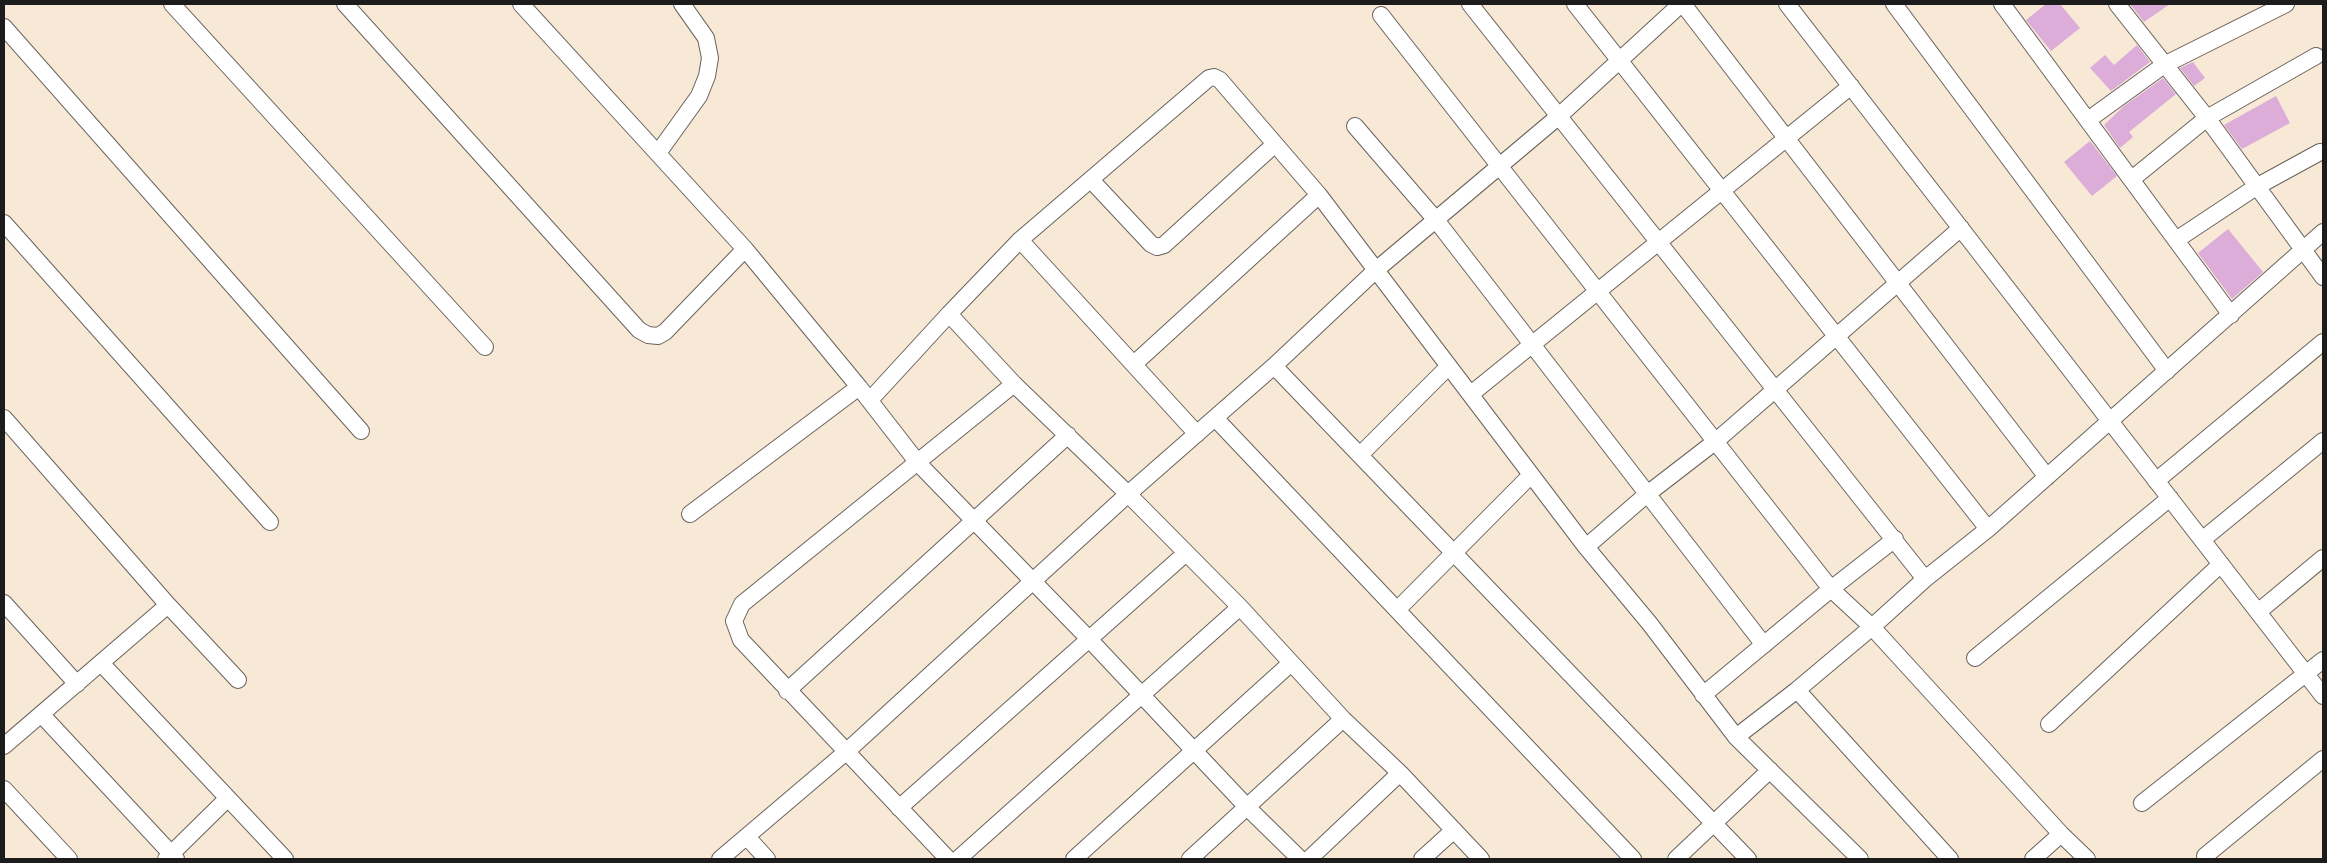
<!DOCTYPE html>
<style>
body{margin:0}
#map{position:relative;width:2327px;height:863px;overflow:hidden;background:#f8e8d6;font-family:Dekko,sans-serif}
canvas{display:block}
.frame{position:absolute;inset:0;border:5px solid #1c1c1c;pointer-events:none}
</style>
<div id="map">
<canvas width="2327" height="863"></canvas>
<div class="frame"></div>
</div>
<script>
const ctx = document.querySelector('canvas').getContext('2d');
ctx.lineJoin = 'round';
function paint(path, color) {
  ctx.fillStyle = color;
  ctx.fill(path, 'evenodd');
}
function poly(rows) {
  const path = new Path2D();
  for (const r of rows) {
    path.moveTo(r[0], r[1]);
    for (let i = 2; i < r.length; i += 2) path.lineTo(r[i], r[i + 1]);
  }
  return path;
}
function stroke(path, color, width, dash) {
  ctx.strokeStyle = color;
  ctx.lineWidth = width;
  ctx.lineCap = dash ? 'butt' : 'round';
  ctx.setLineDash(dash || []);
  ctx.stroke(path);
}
paint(poly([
 [2046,4,2060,4,2080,28,2051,51,2026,20],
 [2130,4,2170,4,2144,22],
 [2137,45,2150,62,2111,91,2090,68,2105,55,2114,65],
 [2193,62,2205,78,2194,86,2180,68],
 [2163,78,2176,94,2129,132,2133,137,2120,148,2104,125,2124,106],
 [2276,96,2290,123,2242,149,2224,125],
 [2090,141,2117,176,2092,196,2064,162],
 [2228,229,2263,272,2232,299,2198,253]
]), '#dbadd8');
const minor = poly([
 [172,4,485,347],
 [345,4,639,330,648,335,658,336,665,332,745,249],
 [521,4,745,249,859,387,918,463,1089,639,1248,808,1300,859],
 [1470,4,1925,579],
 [1575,4,1988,529],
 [1683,4,2047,477],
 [1787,4,2323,696],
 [1894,4,2167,371],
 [2002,4,2231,315],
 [2117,4,2207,118,2323,277],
 [1381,15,1831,589,1872,627,2061,834,2087,859],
 [4,27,361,431],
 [2088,120,2164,65,2286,4],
 [1355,126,1436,220,1764,645],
 [658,153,699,96,707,76,710,58,706,38,682,4],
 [2132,179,2207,118,2316,56],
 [1091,180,1151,244,1157,247,1164,245,1275,144],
 [4,223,270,522],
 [1020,240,1197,434],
 [2176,240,2256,187,2320,152],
 [949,314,1020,240,1209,78,1214,77,1220,80,1319,195],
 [1134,364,1319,195,1586,547,1650,624,1736,737,1860,859],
 [1274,366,1748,859],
 [1471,394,1851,86],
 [870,400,949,314,1014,384,1128,494,1240,607,1343,719,1190,859],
 [4,418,168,605,4,746],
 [1215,418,1633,859],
 [1360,455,1448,367],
 [2156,481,2323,342],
 [690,514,859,387],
 [2202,540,2323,441],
 [1586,547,1646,495,1716,441,1961,228],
 [4,603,77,684],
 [168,605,238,680],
 [1397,610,1531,475],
 [2258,612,2323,558],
 [1975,658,2170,498],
 [101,663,285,859],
 [787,691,1068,435],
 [1703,695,1831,589,1895,539],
 [41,714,176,859],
 [1343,719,1400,773,1481,859],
 [2049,724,2221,564],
 [1736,737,1797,690],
 [4,789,69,859],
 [2142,803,2323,660],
 [899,808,1186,553],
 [747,837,767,859],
 [2205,856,2323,759],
 [166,859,228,798],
 [720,859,846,752,1128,494,1274,366,1376,270,1559,116,1681,4],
 [948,859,741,640,734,621,742,604,1014,384],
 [958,859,1240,607],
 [1074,859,1291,663],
 [1309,859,1400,773],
 [1422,859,1454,830],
 [1676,859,1770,770],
 [1950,859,1797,690,1872,627,1925,579,1988,529,2323,232],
 [2033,859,2061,834]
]);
stroke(minor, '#69635d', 18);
stroke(minor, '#fff', 16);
</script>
